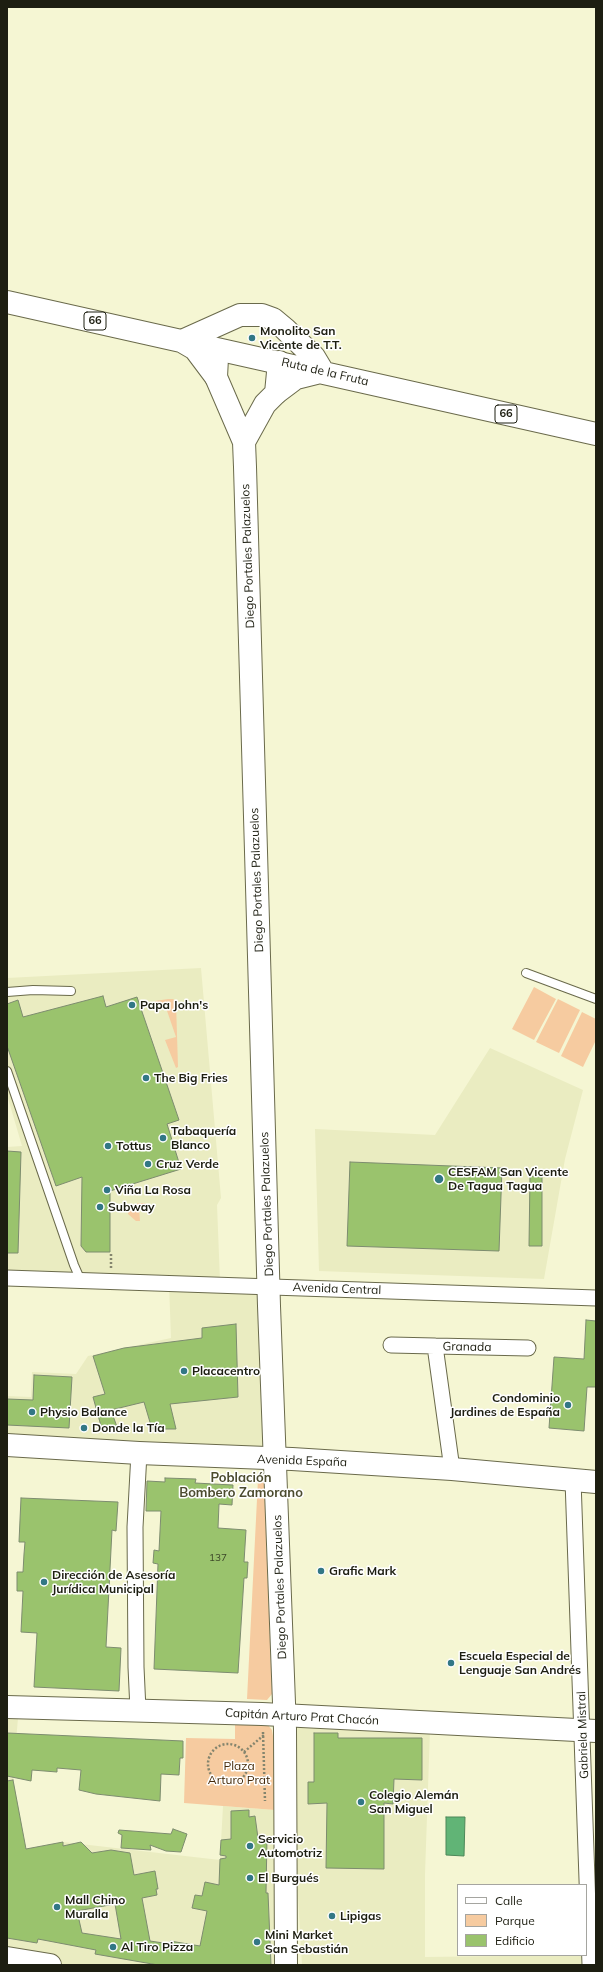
<!DOCTYPE html>
<meta charset="utf-8">
<style>
body{margin:0}
#map{position:relative;width:603px;height:1972px;overflow:hidden;background:#f5f6d3;font-family:Mulish,sans-serif}
canvas{display:block}
.frame{position:absolute;inset:0;border:8px solid #1d1e11;pointer-events:none}
.legend{position:absolute;left:457px;top:1884px;width:130px;height:72px;box-sizing:border-box;background:#fff;border:1px solid #a5a5a0;margin:0;padding:5px 7px;list-style:none;font-size:12px;color:#1d1e11}
.legend li{display:flex;align-items:center;gap:8px;height:20px}
.legend b{width:20px;border:1px solid #a5a5a0}
</style>
<div id="map">
<canvas width="603" height="1972"></canvas>
<div class="frame"></div>
<ul class="legend">
<li><b style="height:5px;background:#fff"></b>Calle</li>
<li><b style="height:11px;background:#f6cba0"></b>Parque</li>
<li><b style="height:11px;background:#9ac36d"></b>Edificio</li>
</ul>
</div>
<script>
const ctx = document.querySelector('canvas').getContext('2d');
ctx.lineJoin = 'round';
function paint(path, color) {
  ctx.fillStyle = color;
  ctx.fill(path, 'evenodd');
}
function poly(rows) {
  const path = new Path2D();
  for (const r of rows) {
    if (r.length === 3) {
      path.moveTo(r[0] + r[2], r[1]);
      path.arc(r[0], r[1], r[2], 0, 2 * Math.PI);
      continue;
    }
    path.moveTo(r[0], r[1]);
    for (let i = 2; i < r.length; i += 2) path.lineTo(r[i], r[i + 1]);
  }
  return path;
}
function stroke(path, color, width, dash) {
  ctx.strokeStyle = color;
  ctx.lineWidth = width;
  ctx.lineCap = dash ? 'butt' : 'round';
  ctx.setLineDash(dash || []);
  ctx.stroke(path);
}
function label(font, color, halo, rows, align = 'center') {
  ctx.font = font + ' Mulish,sans-serif';
  ctx.lineWidth = 3;
  ctx.setLineDash([]);
  ctx.textBaseline = 'middle';
  ctx.strokeStyle = halo;
  ctx.fillStyle = color;
  for (const [text, x, y, turn = 0] of rows) {
    ctx.save();
    ctx.translate(x, y);
    ctx.rotate((+turn || 0) * Math.PI / 180);
    ctx.textAlign = isNaN(turn) ? turn : align;
    if (halo) ctx.strokeText(text, 0, 0);
    ctx.fillText(text, 0, 0);
    ctx.restore();
  }
}
paint(poly([
 [201,968,221,1198,217,1205,220,1281,7,1273,7,1147,22,1146,7,1095,7,978],
 [490,1048,583,1090,565,1159,544,1279,319,1271,315,1129,435,1135],
 [169,1284,269,1287,275,1459,7,1445,7,1396,31,1397,32,1372,76,1374,88,1356,171,1338],
 [7,1706,19,1706,13,1777,26,1849,63,1842,220,1860,223,1806,275,1810,280,1965,7,1965],
 [292,1727,430,1730,425,1874,425,1957,581,1955,581,1965,302,1965,297,1879]
]), '#eaecc1');
paint(poly([
 [534,987,556,999,534,1040,512,1029],
 [168,999,173,999,176,1002,178,1067,176,1068,165,1040,176,1037,165,1005,156,1007,155,1001],
 [558,999,580,1010,559,1053,536,1042],
 [582,1012,596,1019,596,1040,583,1067,561,1056],
 [139,1203,146,1203,139,1208,140,1221,136,1221,128,1214,128,1210,131,1206],
 [258,1479,264,1480,272,1694,267,1700,247,1699],
 [235,1720,267,1724,272,1730,274,1742,275,1810,184,1803,186,1738,235,1739]
]), '#f6cba0');
const water = poly([
 [446,1817,465,1817,464,1856,446,1855,446,1817]
]);
paint(water, '#61b476');
stroke(water, '#4d8758', 1);
const building = poly([
 [103,996,106,1007,137,997,179,1120,167,1124,181,1169,110,1191,110,1252,86,1252,81,1246,82,1177,56,1186,7,1046,7,1004,18,1000,23,1017,103,996],
 [7,1151,21,1152,18,1253,7,1253,7,1151],
 [350,1162,502,1168,499,1251,347,1246,350,1162],
 [530,1176,542,1177,542,1246,529,1246,530,1176],
 [586,1320,596,1321,596,1387,587,1387,584,1431,549,1428,554,1357,584,1359,586,1320],
 [236,1324,238,1397,170,1404,176,1429,152,1429,144,1402,111,1410,117,1427,101,1426,93,1397,105,1394,93,1356,124,1348,202,1338,202,1328,236,1324],
 [34,1375,72,1377,69,1428,7,1425,7,1399,33,1400,34,1375],
 [165,1478,196,1479,195,1483,233,1485,232,1505,219,1504,218,1528,246,1530,244,1562,248,1562,247,1578,244,1578,238,1673,154,1669,158,1564,153,1563,154,1550,159,1551,161,1511,146,1511,147,1481,165,1482,165,1478],
 [21,1498,118,1502,116,1531,112,1530,106,1647,121,1648,119,1691,34,1687,37,1633,21,1632,23,1591,17,1591,17,1572,23,1572,24,1554,25,1542,19,1542,21,1498],
 [7,1733,183,1741,183,1758,180,1758,179,1775,161,1774,160,1801,96,1794,79,1790,81,1770,57,1768,57,1772,32,1770,31,1781,7,1776,7,1733],
 [314,1733,338,1733,338,1738,422,1738,422,1780,394,1779,393,1804,384,1803,384,1869,326,1868,327,1803,308,1804,308,1782,314,1782,314,1733],
 [13,1780,26,1849,63,1842,63,1846,81,1842,92,1853,111,1850,130,1853,134,1875,155,1871,158,1889,156,1889,157,1895,142,1898,150,1941,170,1944,170,1941,200,1946,207,1911,192,1908,195,1895,202,1896,205,1882,219,1885,220,1859,226,1858,226,1856,220,1855,221,1840,231,1839,231,1811,249,1810,249,1817,255,1816,258,1838,267,1837,266,1893,268,1893,271,1965,158,1965,95,1954,96,1950,38,1939,37,1943,7,1938,7,1781,13,1780],
 [115,1904,121,1939,82,1933,77,1911,115,1904],
 [173,1829,187,1834,181,1852,166,1851,150,1845,151,1850,121,1848,122,1835,118,1833,119,1830,171,1834,173,1829]
]);
paint(building, '#9ac36d');
stroke(building, '#7d8c6f', 1);
const lane = poly([
 [526,973,596,999],
 [7,992,33,990,71,991],
 [7,1071,74,1265,81,1281]
]);
const street = poly([
 [7,1278,596,1298],
 [391,1345,435,1346],
 [452,1469,435,1346,528,1348],
 [573,1480,590,1965],
 [138,1710,136,1667,135,1527,139,1453]
]);
const secondary = poly([
 [7,1445,139,1453,292,1459,452,1469,596,1482],
 [7,1707,262,1714,596,1731],
 [7,1958,50,1965]
]);
const primary = poly([
 [217,358,216,377,244,442,245,467,269,1306,285,1729,286,1965],
 [244,442,265,404,276,393,279,362]
]);
const highway = poly([
 [7,302,596,434],
 [182,341,240,315,262,315,273,319,285,329,314,357,323,372],
 [183,342,195,349,216,377],
 [276,393,296,378,320,372]
]);
stroke(lane, '#6a6a4b', 10);
stroke(street, '#6a6a4b', 17);
stroke(secondary, '#6a6a4b', 24);
stroke(primary, '#6a6a4b', 24);
stroke(highway, '#6a6a4b', 24);
stroke(poly([
 [111,1268,111,1252],
 [263,1732,265,1801],
 [228,1764,20],
 [244,1752,264,1735]
]), '#84856e', 2.5, [2, 2]);
stroke(lane, '#fff', 8);
stroke(street, '#fff', 15);
stroke(secondary, '#fff', 22);
stroke(primary, '#fff', 22);
stroke(highway, '#fff', 22);
for (const [x, y, r, color] of [
 [252,338,4,"#327785"],
 [132,1005,4,"#327785"],
 [146,1078,4,"#327785"],
 [163,1138,4,"#327785"],
 [108,1146,4,"#327785"],
 [148,1164,4,"#327785"],
 [439,1179,5,"#327785"],
 [107,1190,4,"#327785"],
 [100,1207,4,"#327785"],
 [184,1371,4,"#327785"],
 [568,1405,4,"#327785"],
 [32,1412,4,"#327785"],
 [84,1428,4,"#327785"],
 [321,1571,4,"#327785"],
 [44,1582,4,"#327785"],
 [451,1663,4,"#327785"],
 [361,1802,4,"#327785"],
 [250,1846,4,"#327785"],
 [250,1878,4,"#327785"],
 [57,1907,4,"#327785"],
 [332,1916,4,"#327785"],
 [257,1942,4,"#327785"],
 [113,1947,4,"#327785"]
]) {
  const dot = new Path2D();
  dot.arc(x, y, r, 0, 2 * Math.PI);
  ctx.fillStyle = color;
  ctx.fill(dot);
  stroke(dot, '#fff', 1.5);
}
label('10px', '#3c4728', null, [
 ["137",218,1558]
]);
for (const [x, y, w] of [
 [95,321,22],
 [506,414,22]
]) {
  const box = new Path2D();
  box.roundRect(x - w / 2, y - 9, w, 18, 3);
  ctx.fillStyle = '#fff';
  ctx.fill(box);
  stroke(box, '#1d1e11', 1);
}
label('bold 11px', '#1d1e11', null, [
 ["66",95,321],
 ["66",506,414]
]);
label('bold 12px', '#1d1e11', '#fff', [
 ["Monolito San",260,331],
 ["Vicente de T.T.",260,345],
 ["Papa John's",140,1005],
 ["The Big Fries",154,1078],
 ["Tabaquería",171,1131],
 ["Blanco",171,1145],
 ["Tottus",116,1146],
 ["Cruz Verde",156,1164],
 ["CESFAM San Vicente",448,1172],
 ["De Tagua Tagua",448,1186],
 ["Viña La Rosa",115,1190],
 ["Subway",108,1207],
 ["Placacentro",192,1371],
 ["Condominio",560,1398,"right"],
 ["Jardines de España",560,1412,"right"],
 ["Physio Balance",40,1412],
 ["Donde la Tía",92,1428],
 ["Grafic Mark",329,1571],
 ["Dirección de Asesoría",52,1575],
 ["Jurídica Municipal",52,1589],
 ["Escuela Especial de",459,1656],
 ["Lenguaje San Andrés",459,1670],
 ["Colegio Alemán",369,1795],
 ["San Miguel",369,1809],
 ["Servicio",258,1839],
 ["Automotriz",258,1853],
 ["El Burgués",258,1878],
 ["Mall Chino",65,1900],
 ["Muralla",65,1914],
 ["Lipigas",340,1916],
 ["Mini Market",265,1935],
 ["San Sebastián",265,1949],
 ["Al Tiro Pizza",121,1947]
], 'left');
label('12px', '#1d1e11', '#fff', [
 ["Ruta de la Fruta",325,372,13],
 ["Diego Portales Palazuelos",248,556,-92],
 ["Diego Portales Palazuelos",257,880,-92],
 ["Diego Portales Palazuelos",267,1204,-92],
 ["Avenida Central",337,1289,2],
 ["Granada",467,1347,1],
 ["Avenida España",302,1461,2],
 ["Diego Portales Palazuelos",280,1587,-92],
 ["Capitán Arturo Prat Chacón",302,1717,3],
 ["Gabriela Mistral",583,1735,-92]
]);
label('12px', '#442908', '#fff', [
 ["Plaza",239,1766],
 ["Arturo Prat",239,1780]
]);
label('bold 13px', '#4b4b2e', '#fff', [
 ["Población",241,1478],
 ["Bombero Zamorano",241,1493]
]);
</script>
